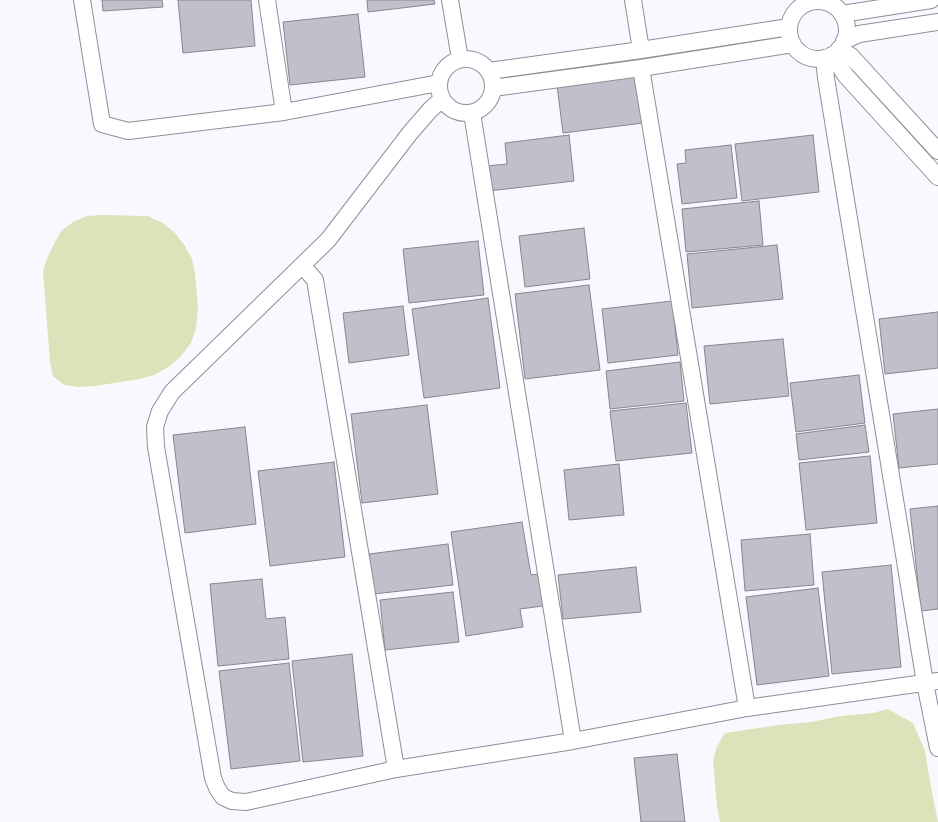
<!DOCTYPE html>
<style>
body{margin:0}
canvas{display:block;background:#f9f8ff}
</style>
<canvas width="938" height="822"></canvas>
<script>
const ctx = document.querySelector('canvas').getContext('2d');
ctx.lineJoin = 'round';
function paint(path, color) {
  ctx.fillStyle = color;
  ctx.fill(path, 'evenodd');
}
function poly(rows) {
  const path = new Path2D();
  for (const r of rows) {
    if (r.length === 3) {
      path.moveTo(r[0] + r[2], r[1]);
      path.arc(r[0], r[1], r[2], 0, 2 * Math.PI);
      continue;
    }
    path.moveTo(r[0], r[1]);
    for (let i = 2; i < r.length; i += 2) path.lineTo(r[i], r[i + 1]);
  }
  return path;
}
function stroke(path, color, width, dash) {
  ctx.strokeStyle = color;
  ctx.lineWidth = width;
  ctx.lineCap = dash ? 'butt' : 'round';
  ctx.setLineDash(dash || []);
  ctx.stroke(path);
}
paint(poly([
 [102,215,148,216,163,223,175,233,185,246,192,259,195,274,198,307,196,328,191,343,181,356,170,366,154,375,140,379,95,386,79,387,64,385,53,376,50,362,43,272,47,258,61,231,73,222,87,216],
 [888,709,913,723,925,751,930,782,938,822,720,822,717,806,713,761,717,746,725,733,779,725,811,722,841,716,873,713]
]), '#dbe3ba');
const building = poly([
 [102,0,162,0,163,7,103,11,102,0],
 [178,0,251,0,255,46,183,53,178,0],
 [367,0,434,0,435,4,368,12,367,0],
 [358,14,365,77,290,85,283,22,358,14],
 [636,75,643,123,563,133,557,85,636,75],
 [569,135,574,181,489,191,486,166,507,164,505,143,569,135],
 [813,135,819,192,742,201,735,144,813,135],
 [731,145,737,198,682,204,677,164,686,163,685,150,731,145],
 [759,201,763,245,686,252,682,209,759,201],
 [584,228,590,279,525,287,519,236,584,228],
 [478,241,484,295,409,303,403,249,478,241],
 [777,245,783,299,692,308,687,254,777,245],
 [589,285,600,370,525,379,515,294,589,285],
 [488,298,500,388,424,398,412,309,488,298],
 [672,301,678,355,608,363,602,309,672,301],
 [403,306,409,355,349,363,343,313,403,306],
 [938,312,938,368,885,374,879,319,938,312],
 [783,339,789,396,710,404,704,346,783,339],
 [680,362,684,401,610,409,606,371,680,362],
 [859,375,865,423,796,432,790,383,859,375],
 [686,403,692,453,616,461,610,411,686,403],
 [427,405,438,494,362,503,351,414,427,405],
 [938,409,938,464,899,468,893,414,938,409],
 [865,425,869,452,799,460,796,434,865,425],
 [245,427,256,524,185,533,173,435,245,427],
 [870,456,877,523,806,530,799,463,870,456],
 [334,462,345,557,270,566,258,471,334,462],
 [619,464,624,515,569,520,564,470,619,464],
 [938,506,938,609,921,611,910,509,938,506],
 [522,522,531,575,538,574,543,606,520,609,523,627,466,636,451,532,522,522],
 [810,534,814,585,745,591,741,540,810,534],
 [448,544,453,585,374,594,369,554,448,544],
 [891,565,901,667,832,674,822,572,891,565],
 [636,567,641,612,563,619,558,575,636,567],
 [262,579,266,619,285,617,289,659,218,666,210,584,262,579],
 [818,588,829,676,757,685,746,597,818,588],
 [453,592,459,642,385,650,380,600,453,592],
 [352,654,363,756,303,762,292,661,352,654],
 [289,663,300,761,231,769,219,671,289,663],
 [677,754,685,822,641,822,634,758,677,754]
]);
paint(building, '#c1bfca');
stroke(building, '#878590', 1);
const street = poly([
 [82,0,102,124,128,131,284,112,439,83],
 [267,0,284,112],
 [450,0,460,59],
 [633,0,641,50],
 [818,30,29],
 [842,14,931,0],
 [844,41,859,34,938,22],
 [839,49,851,56,938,151],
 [832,55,846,76,938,177],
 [824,58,826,78,925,683,938,748],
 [466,86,27],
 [641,68,747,708],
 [489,71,641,50,789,27],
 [493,88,641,68,793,44],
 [442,99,430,110,410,133,328,240,172,392,160,411,155,427,156,447,213,778,217,788,223,797,232,801,246,802,396,769,573,741,747,708,938,681],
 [472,113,573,741],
 [302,265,315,280,396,769]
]);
stroke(street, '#908e99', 18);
stroke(street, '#fff', 16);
</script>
